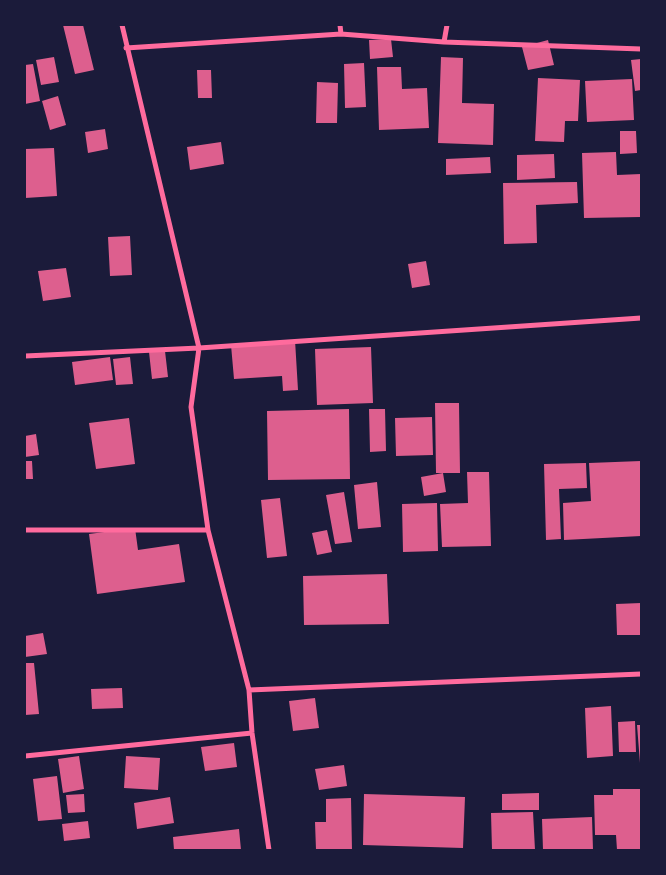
<!DOCTYPE html>
<style>
body{margin:0}
#map{position:relative;width:666px;height:875px;overflow:hidden;background:#1b1b3a;font-family:"Varela Round",sans-serif}
canvas{display:block}
.frame{position:absolute;inset:0;border:26px solid #1b1b3a;pointer-events:none}
</style>
<div id="map">
<canvas width="666" height="875"></canvas>
<div class="frame"></div>
</div>
<script>
const ctx = document.querySelector('canvas').getContext('2d');
ctx.lineJoin = 'round';
function paint(path, color) {
  ctx.fillStyle = color;
  ctx.fill(path, 'evenodd');
}
function poly(rows) {
  const path = new Path2D();
  for (const r of rows) {
    path.moveTo(r[0], r[1]);
    for (let i = 2; i < r.length; i += 2) path.lineTo(r[i], r[i + 1]);
  }
  return path;
}
function stroke(path, color, width, dash) {
  ctx.strokeStyle = color;
  ctx.lineWidth = width;
  ctx.lineCap = dash ? 'butt' : 'round';
  ctx.setLineDash(dash || []);
  ctx.stroke(path);
}
paint(poly([
 [63,25,83,25,94,70,75,74],
 [391,39,393,57,370,59,369,40],
 [548,40,554,65,528,70,522,47],
 [54,57,59,82,41,85,36,60],
 [441,57,463,58,462,103,494,104,493,145,438,143],
 [641,59,641,90,635,91,631,60],
 [364,63,366,107,345,108,344,64],
 [33,64,40,101,25,104,25,65],
 [377,67,401,67,402,89,427,88,429,128,379,130],
 [197,70,211,70,212,98,198,98],
 [538,78,580,80,578,121,565,121,564,142,535,141],
 [632,79,634,120,587,122,585,81],
 [317,82,338,83,337,123,316,123],
 [58,96,66,125,50,130,42,101],
 [105,129,108,149,88,153,85,132],
 [620,131,636,131,637,153,620,154],
 [221,142,224,164,190,170,187,147],
 [54,148,57,196,25,198,25,149],
 [616,152,617,175,641,174,641,217,584,218,582,153],
 [554,154,555,178,517,180,517,155],
 [490,157,491,173,446,175,446,159],
 [577,182,578,203,536,205,537,243,504,244,503,183],
 [130,236,132,275,110,276,108,237],
 [426,261,430,285,412,288,408,264],
 [66,268,71,297,43,301,38,271],
 [295,340,298,390,283,391,282,376,234,379,231,345],
 [371,347,373,403,317,405,315,349],
 [165,351,168,377,152,379,149,352],
 [110,357,113,380,75,385,72,362],
 [130,357,133,384,116,385,113,359],
 [435,403,459,403,460,473,436,473],
 [349,409,350,479,268,480,267,411],
 [369,409,385,409,386,451,370,452],
 [432,417,433,455,396,456,395,418],
 [129,418,135,464,96,469,89,423],
 [36,434,39,455,25,457,25,436],
 [25,461,32,461,33,479,25,479],
 [641,461,641,536,564,540,563,503,591,501,589,463],
 [586,463,587,488,559,489,561,539,546,540,544,464],
 [467,472,489,472,491,546,442,547,440,504,468,503],
 [443,473,446,492,424,496,421,477],
 [377,482,381,527,358,529,354,485],
 [344,492,352,542,335,544,326,495],
 [280,498,287,556,267,558,261,500],
 [437,503,438,551,403,552,402,504],
 [135,528,138,550,179,544,185,582,97,594,89,534],
 [327,530,332,552,317,555,312,533],
 [387,574,389,624,304,625,303,576],
 [641,603,641,635,617,635,616,604],
 [43,633,47,654,25,657,25,636],
 [25,663,34,663,39,714,25,715],
 [122,688,123,708,92,709,91,689],
 [315,698,319,728,293,731,289,701],
 [611,706,613,756,587,758,585,708],
 [635,721,636,752,619,752,618,722],
 [637,725,641,725,641,763,640,763],
 [234,743,237,767,205,771,201,747],
 [79,756,84,789,63,793,58,759],
 [126,756,160,758,158,790,124,788],
 [344,765,347,786,319,790,315,769],
 [57,776,62,819,38,821,33,779],
 [613,789,641,789,641,850,617,850,616,835,595,835,594,795,613,795],
 [539,793,539,810,502,810,502,794],
 [84,794,85,812,68,813,66,795],
 [364,794,465,797,463,848,363,845],
 [170,797,174,823,137,829,134,803],
 [351,798,352,850,316,850,315,822,326,822,326,799],
 [533,812,535,850,492,850,491,813],
 [592,817,593,850,543,850,542,819],
 [88,821,90,838,64,841,62,824],
 [239,829,241,850,174,850,173,837]
]), '#dd5f8e');
stroke(poly([
 [122,25,199,348,191,407,208,530,249,690,252,733,269,850],
 [340,25,341,34],
 [444,42,447,25],
 [126,48,341,34,444,42,641,49],
 [25,356,199,348,641,318],
 [25,530,208,530],
 [249,690,641,674],
 [25,756,252,733]
]), '#ff6b9d', 5);
</script>
